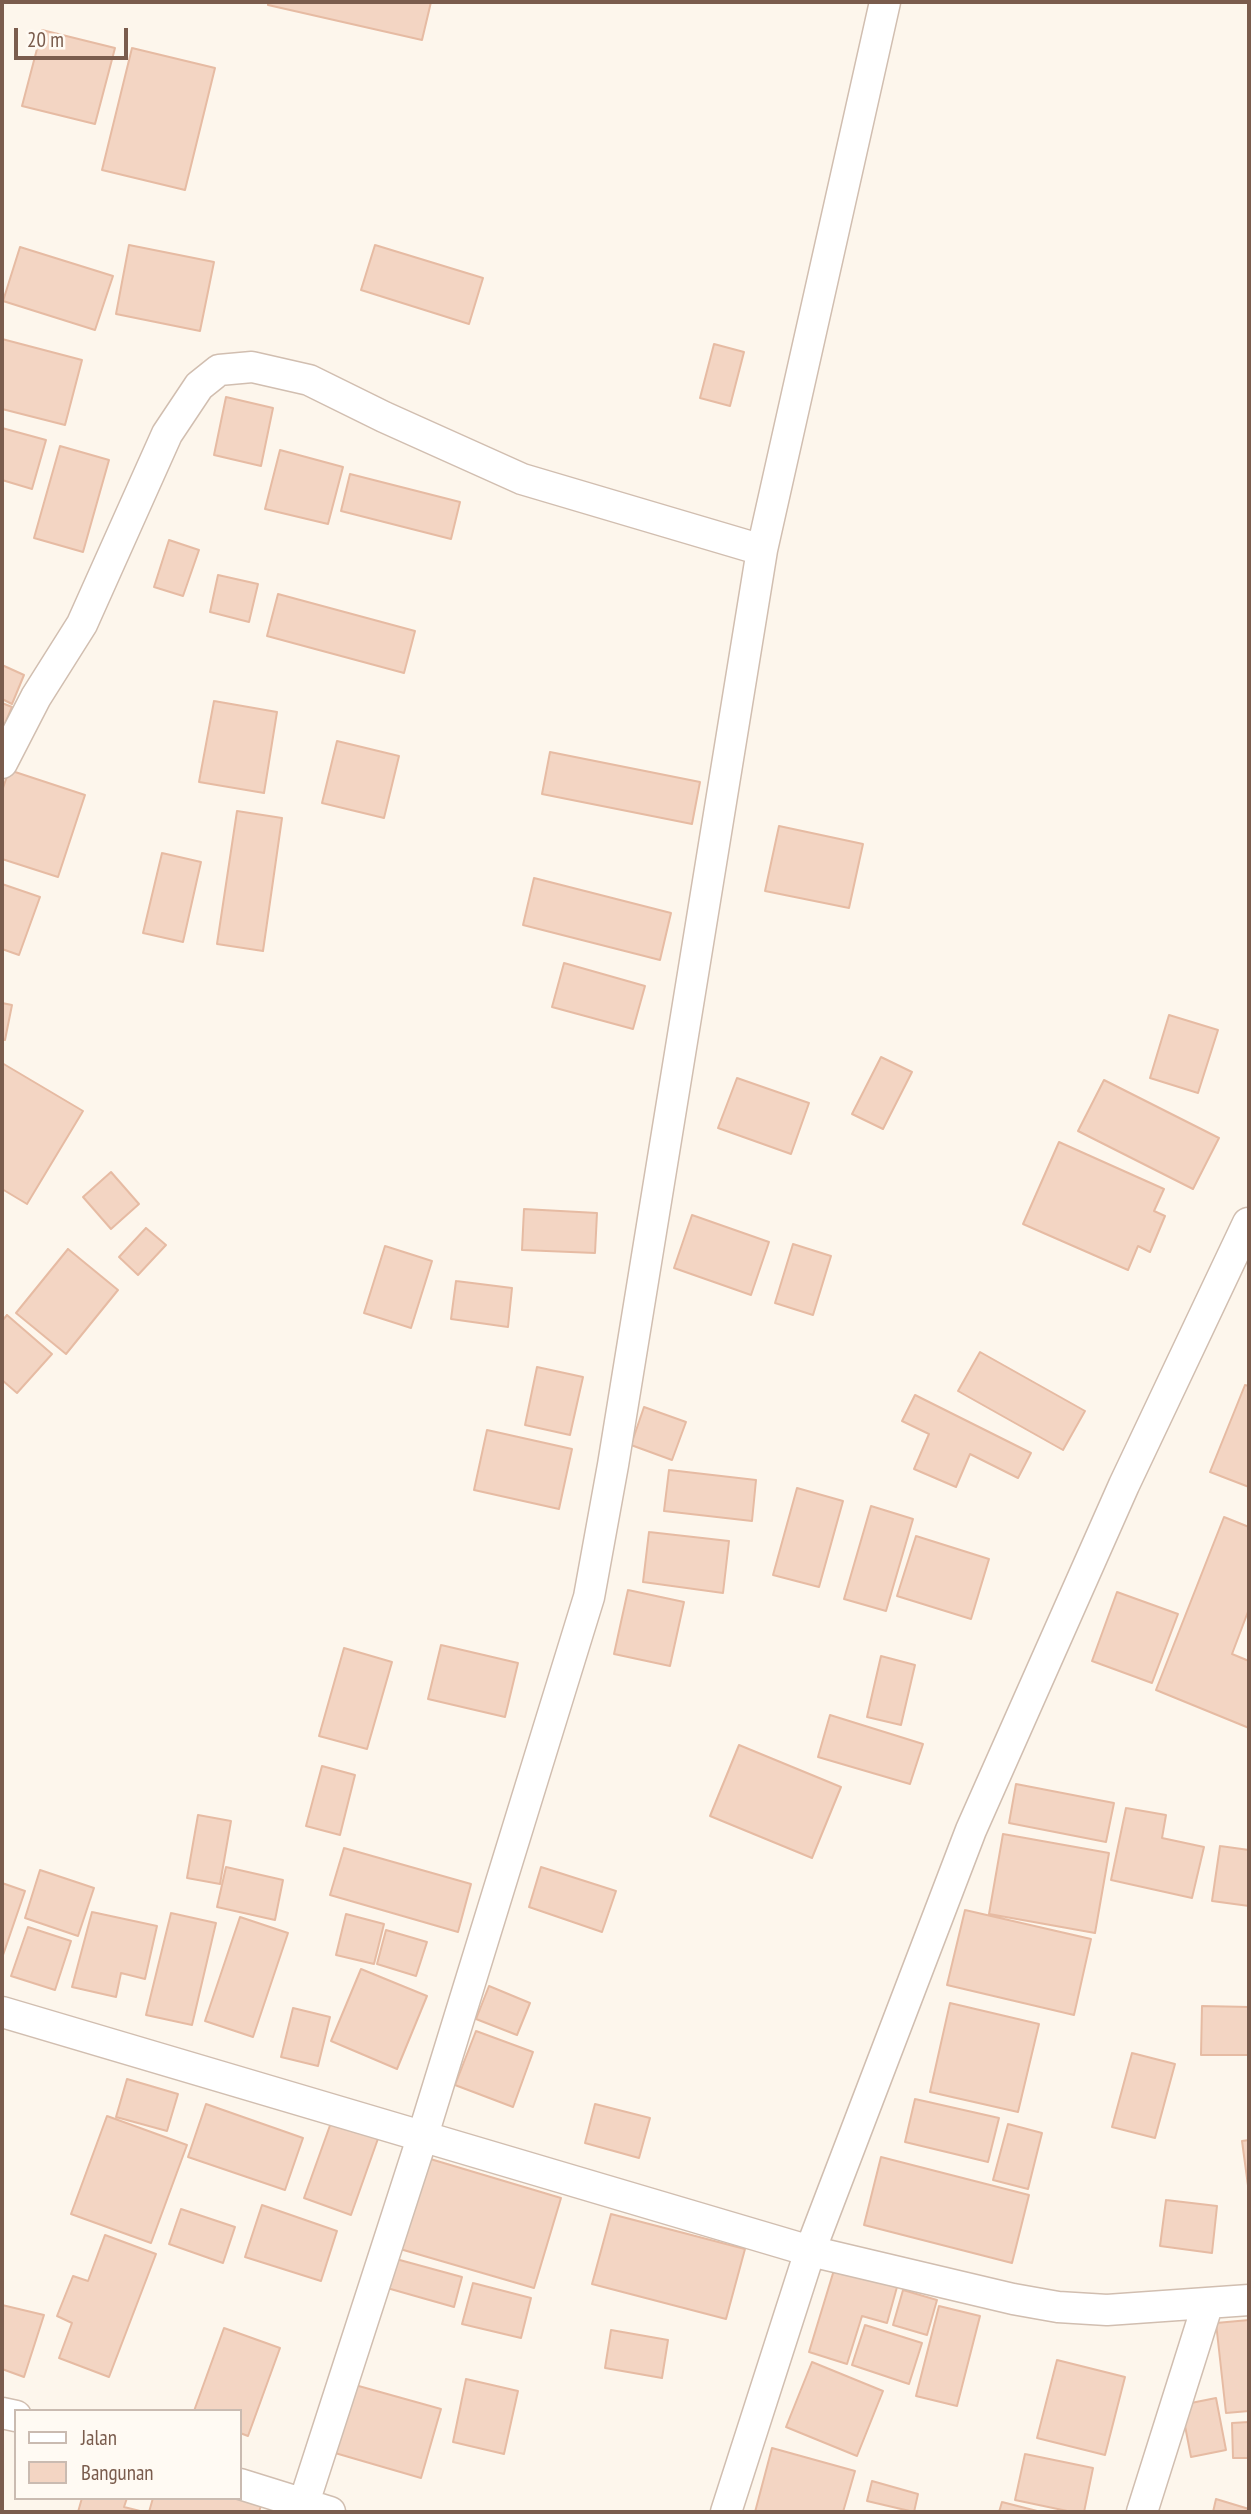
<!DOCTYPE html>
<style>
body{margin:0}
#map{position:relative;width:1251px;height:2514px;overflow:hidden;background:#fdf6ec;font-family:"PT Sans Narrow",sans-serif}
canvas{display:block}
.frame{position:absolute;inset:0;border:4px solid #7a5c4d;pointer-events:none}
.legend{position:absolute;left:14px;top:2409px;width:228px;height:91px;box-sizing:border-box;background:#fffaf3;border:2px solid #cabbb1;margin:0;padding:9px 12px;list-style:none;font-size:21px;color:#7a5c4d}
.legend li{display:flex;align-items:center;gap:14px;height:35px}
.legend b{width:35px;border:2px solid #cabbb1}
.scale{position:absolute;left:14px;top:28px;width:114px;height:32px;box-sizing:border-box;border:4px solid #7a5c4d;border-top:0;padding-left:9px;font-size:21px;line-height:24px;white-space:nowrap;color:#7a5c4d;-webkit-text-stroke:5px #fffaf3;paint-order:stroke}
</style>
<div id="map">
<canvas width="1251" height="2514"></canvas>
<div class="frame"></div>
<ul class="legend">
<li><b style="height:9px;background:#fff"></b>Jalan</li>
<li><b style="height:19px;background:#f3d5c3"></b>Bangunan</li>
</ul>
<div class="scale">20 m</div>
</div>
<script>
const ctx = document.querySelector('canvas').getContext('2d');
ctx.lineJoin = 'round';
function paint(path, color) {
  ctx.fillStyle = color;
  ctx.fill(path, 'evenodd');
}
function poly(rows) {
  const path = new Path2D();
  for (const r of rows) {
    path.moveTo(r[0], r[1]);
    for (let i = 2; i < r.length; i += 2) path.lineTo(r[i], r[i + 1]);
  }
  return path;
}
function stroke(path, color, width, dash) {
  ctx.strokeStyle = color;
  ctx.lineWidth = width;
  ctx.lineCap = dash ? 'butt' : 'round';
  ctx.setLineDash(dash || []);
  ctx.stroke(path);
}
const building = poly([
 [268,2,431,2,422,40,268,5,268,2],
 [42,30,115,48,95,124,22,106,42,30],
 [132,48,215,68,185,190,102,170,132,48],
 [129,245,214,262,200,331,116,314,129,245],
 [375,245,483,278,469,324,361,290,375,245],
 [20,247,113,276,95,330,3,301,20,247],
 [2,339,82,360,65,425,2,409,2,339],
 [714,344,744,352,730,406,700,398,714,344],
 [226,397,273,408,261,466,214,455,226,397],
 [2,428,46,440,32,489,2,480,2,428],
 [60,446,109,460,83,552,34,538,60,446],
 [280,450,343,467,328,524,265,509,280,450],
 [350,474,460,502,451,539,341,511,350,474],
 [169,540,199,550,183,596,154,587,169,540],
 [218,575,258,584,249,622,210,612,218,575],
 [278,594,415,631,404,673,267,636,278,594],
 [2,665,24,675,12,704,2,699,2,665],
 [214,701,277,712,264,793,199,782,214,701],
 [2,703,12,707,2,731,2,703],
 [337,741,399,756,384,818,322,803,337,741],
 [550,752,700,782,692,824,542,794,550,752],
 [9,770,85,795,58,877,2,859,2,791,9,770],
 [237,811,282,818,263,951,217,944,237,811],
 [779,826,863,844,849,908,765,891,779,826],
 [162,853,201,862,183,942,143,933,162,853],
 [534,878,671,913,660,960,523,925,534,878],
 [2,884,40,897,19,955,2,949,2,884],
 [564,963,645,986,633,1029,552,1007,564,963],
 [2,1003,12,1005,5,1040,2,1039,2,1003],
 [1169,1015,1218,1030,1198,1093,1150,1078,1169,1015],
 [881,1057,912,1072,883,1129,852,1114,881,1057],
 [2,1063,83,1111,27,1204,2,1189,2,1063],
 [737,1078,809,1103,791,1154,718,1128,737,1078],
 [1104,1080,1219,1138,1193,1189,1078,1131,1104,1080],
 [1059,1142,1164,1189,1154,1211,1165,1216,1150,1252,1138,1246,1128,1270,1023,1224,1059,1142],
 [111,1172,139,1204,111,1229,83,1197,111,1172],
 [524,1209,597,1213,595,1253,522,1250,524,1209],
 [692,1215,769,1242,751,1295,674,1268,692,1215],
 [146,1228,166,1245,138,1275,119,1257,146,1228],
 [793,1244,831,1256,813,1315,775,1303,793,1244],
 [385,1246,432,1261,411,1328,364,1313,385,1246],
 [68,1249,118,1290,66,1354,16,1313,68,1249],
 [456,1281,512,1288,508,1327,451,1319,456,1281],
 [7,1315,52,1354,17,1393,2,1380,2,1321,7,1315],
 [980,1352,1085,1411,1063,1450,958,1391,980,1352],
 [537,1367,583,1377,570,1435,525,1425,537,1367],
 [1245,1385,1249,1386,1249,1487,1210,1472,1245,1385],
 [915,1395,1031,1453,1018,1478,970,1454,956,1487,914,1469,929,1434,902,1421,915,1395],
 [644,1407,686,1422,672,1460,631,1445,644,1407],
 [487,1430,572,1449,559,1509,474,1490,487,1430],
 [669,1470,756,1480,752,1521,664,1511,669,1470],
 [797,1488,843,1501,819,1587,773,1575,797,1488],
 [871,1506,913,1519,886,1611,844,1599,871,1506],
 [1224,1517,1249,1527,1249,1609,1232,1654,1249,1661,1249,1728,1156,1690,1224,1517],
 [649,1532,729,1541,723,1593,643,1582,649,1532],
 [916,1536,989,1559,971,1619,897,1596,916,1536],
 [628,1590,684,1602,670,1666,614,1654,628,1590],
 [1117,1592,1178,1614,1152,1683,1092,1661,1117,1592],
 [441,1645,518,1663,505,1717,428,1699,441,1645],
 [344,1648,392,1662,367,1749,319,1736,344,1648],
 [881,1656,915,1665,901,1725,867,1717,881,1656],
 [830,1715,923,1744,910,1784,818,1757,830,1715],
 [739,1745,841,1787,812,1858,710,1816,739,1745],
 [322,1766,355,1775,340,1835,306,1826,322,1766],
 [1016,1784,1114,1803,1106,1842,1009,1823,1016,1784],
 [1126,1808,1166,1815,1162,1838,1204,1847,1192,1898,1111,1880,1126,1808],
 [198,1815,231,1821,220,1884,187,1878,198,1815],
 [1003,1834,1109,1853,1095,1933,989,1914,1003,1834],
 [1220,1846,1249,1850,1249,1906,1212,1901,1220,1846],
 [344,1848,471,1884,458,1932,330,1895,344,1848],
 [226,1867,283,1880,275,1920,217,1907,226,1867],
 [541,1867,616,1891,602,1932,529,1907,541,1867],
 [40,1870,94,1888,78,1936,25,1918,40,1870],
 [2,1883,25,1891,2,1958,2,1883],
 [965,1910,1091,1939,1074,2015,947,1985,965,1910],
 [92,1912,157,1926,145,1979,121,1973,116,1997,72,1987,92,1912],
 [171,1913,216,1923,192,2025,146,2015,171,1913],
 [346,1914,384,1924,374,1964,336,1955,346,1914],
 [240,1917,288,1933,253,2037,205,2021,240,1917],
 [28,1927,71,1941,55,1990,11,1976,28,1927],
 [386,1930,427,1942,416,1976,377,1964,386,1930],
 [361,1969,427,1996,397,2069,331,2041,361,1969],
 [489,1986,530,2003,517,2035,476,2019,489,1986],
 [950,2003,1039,2024,1018,2112,930,2092,950,2003],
 [1202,2006,1249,2007,1249,2055,1201,2055,1202,2006],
 [293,2008,330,2017,318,2066,281,2057,293,2008],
 [476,2031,533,2052,513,2107,455,2085,476,2031],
 [1132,2053,1175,2064,1155,2138,1112,2127,1132,2053],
 [127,2079,178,2094,167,2131,116,2117,127,2079],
 [915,2099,999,2118,988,2162,905,2142,915,2099],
 [206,2104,303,2138,285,2190,188,2157,206,2104],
 [595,2104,650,2118,639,2158,585,2143,595,2104],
 [107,2116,187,2145,151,2243,71,2214,107,2116],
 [333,2117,380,2133,351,2215,304,2198,333,2117],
 [1008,2124,1042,2133,1028,2189,993,2180,1008,2124],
 [1249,2140,1249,2193,1242,2141,1249,2140],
 [881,2157,1029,2195,1012,2263,864,2225,881,2157],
 [427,2158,561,2198,534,2288,400,2249,427,2158],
 [1166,2200,1217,2206,1212,2253,1160,2246,1166,2200],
 [262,2205,337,2231,321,2281,245,2257,262,2205],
 [181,2209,235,2227,223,2263,169,2244,181,2209],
 [611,2214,745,2249,726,2319,592,2284,611,2214],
 [105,2235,156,2254,109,2377,59,2358,72,2323,57,2316,73,2276,88,2281,105,2235],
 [396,2259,462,2277,454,2307,387,2288,396,2259],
 [834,2270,897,2287,887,2323,862,2316,847,2364,809,2352,834,2270],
 [473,2283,531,2298,521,2338,462,2324,473,2283],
 [903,2290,937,2300,927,2335,893,2325,903,2290],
 [2,2305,44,2315,24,2377,2,2369,2,2305],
 [939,2306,980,2316,957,2406,916,2396,939,2306],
 [1249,2320,1249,2411,1226,2413,1216,2323,1249,2320],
 [865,2325,922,2343,909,2384,852,2365,865,2325],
 [224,2328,280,2348,248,2436,240,2433,240,2411,194,2411,224,2328],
 [611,2330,668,2340,662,2378,605,2368,611,2330],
 [1057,2360,1125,2377,1105,2455,1037,2438,1057,2360],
 [812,2362,883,2391,857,2456,786,2427,812,2362],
 [466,2379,518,2391,504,2454,453,2442,466,2379],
 [355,2385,441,2409,421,2478,335,2453,355,2385],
 [1216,2398,1226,2450,1191,2457,1181,2405,1216,2398],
 [1249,2422,1249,2458,1233,2458,1232,2423,1249,2422],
 [772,2448,855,2471,843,2512,755,2512,772,2448],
 [1025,2454,1093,2468,1084,2512,1072,2512,1015,2500,1025,2454],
 [872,2481,918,2494,914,2512,867,2501,872,2481],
 [82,2498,127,2498,124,2507,144,2512,78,2512,82,2498],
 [153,2498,240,2498,263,2499,259,2512,149,2512,153,2498],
 [1216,2499,1249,2509,1249,2512,1213,2512,1216,2499],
 [1002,2502,1041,2512,999,2512,1002,2502]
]);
paint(building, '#f3d5c3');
stroke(building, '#e6bba3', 2);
const minor = poly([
 [2,763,36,697,82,624,167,434,199,386,219,370,252,367,309,380,384,417,522,479,762,550],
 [2,2012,810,2251,1013,2299,1058,2307,1107,2310,1249,2300],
 [2,2413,16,2416],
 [240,2484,330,2512],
 [301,2512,423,2135,589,1597,613,1465,762,550,885,2],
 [726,2512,810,2251,971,1830,1124,1485,1248,1223],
 [1142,2512,1208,2303]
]);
stroke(minor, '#d1beb0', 33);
stroke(minor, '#fff', 30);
</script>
